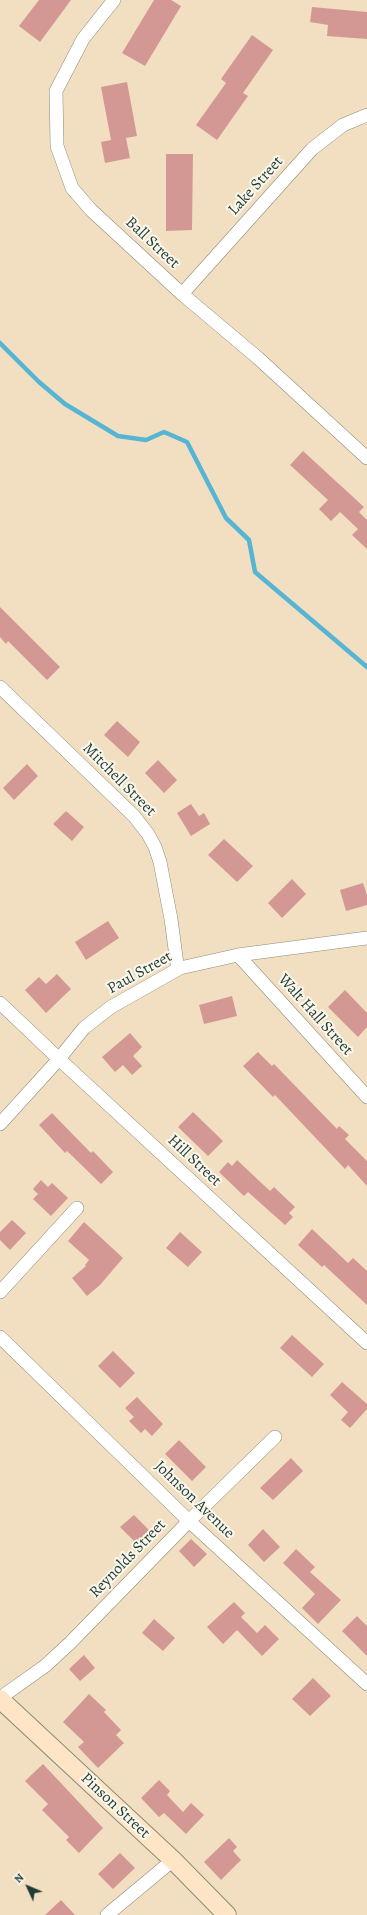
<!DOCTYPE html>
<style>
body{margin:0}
#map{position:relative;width:367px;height:1915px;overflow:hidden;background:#f2dfc1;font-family:Alegreya,serif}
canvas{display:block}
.north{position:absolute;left:8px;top:1867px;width:40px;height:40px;-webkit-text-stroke:3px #fbf7ec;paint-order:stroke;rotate:314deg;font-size:11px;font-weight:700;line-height:16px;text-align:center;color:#1f3d34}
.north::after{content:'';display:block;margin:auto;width:14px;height:18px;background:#1f3d34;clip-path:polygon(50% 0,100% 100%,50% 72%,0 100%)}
</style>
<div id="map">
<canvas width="367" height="1915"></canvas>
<div class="north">N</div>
</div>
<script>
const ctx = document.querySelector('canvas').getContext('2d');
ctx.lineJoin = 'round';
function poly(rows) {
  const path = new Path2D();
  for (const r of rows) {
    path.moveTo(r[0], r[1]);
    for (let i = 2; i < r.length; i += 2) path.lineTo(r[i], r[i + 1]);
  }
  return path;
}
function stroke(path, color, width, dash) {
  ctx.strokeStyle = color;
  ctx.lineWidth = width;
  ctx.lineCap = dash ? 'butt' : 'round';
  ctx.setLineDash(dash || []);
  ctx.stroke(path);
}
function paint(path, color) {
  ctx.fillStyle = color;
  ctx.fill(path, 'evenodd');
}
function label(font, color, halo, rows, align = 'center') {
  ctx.font = font + ' Alegreya,serif';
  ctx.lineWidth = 4;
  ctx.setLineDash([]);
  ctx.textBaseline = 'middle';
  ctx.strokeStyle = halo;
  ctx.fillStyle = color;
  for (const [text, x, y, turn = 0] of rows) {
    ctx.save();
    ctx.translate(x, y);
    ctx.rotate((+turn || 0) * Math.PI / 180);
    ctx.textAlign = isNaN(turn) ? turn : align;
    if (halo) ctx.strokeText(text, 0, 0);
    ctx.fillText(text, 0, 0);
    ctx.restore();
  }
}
stroke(poly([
 [0,343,39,382,65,404,118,436,146,440,164,432,187,442,226,518,249,540,255,572,367,667]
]), '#55b5d3', 4.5);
paint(poly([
 [39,0,71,0,40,42,19,26],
 [154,0,171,0,181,6,145,66,122,53],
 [312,7,367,12,367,39,327,36,328,25,310,22],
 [252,35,273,50,243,93,248,96,217,140,196,125,226,83,221,79],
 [127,82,137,136,126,138,130,158,105,163,101,142,111,140,101,87],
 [166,154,193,154,192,230,166,231],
 [303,451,364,507,359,512,367,520,367,549,352,535,358,529,340,512,331,521,319,509,328,500,290,465],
 [0,607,60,667,47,680,8,641,6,644,0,637],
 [117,721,140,742,128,757,104,735],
 [158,760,177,780,164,793,145,773],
 [27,764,38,776,14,800,3,788],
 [191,804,199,816,204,813,210,824,191,836,177,813],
 [66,811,84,827,72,841,53,824],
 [224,839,253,866,237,882,208,855],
 [292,879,306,894,282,918,268,903],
 [363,883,367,895,367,905,346,911,340,890],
 [108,921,119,938,86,960,75,942],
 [57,974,71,989,46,1013,25,990,39,977,46,984],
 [345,990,367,1013,367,1027,358,1037,328,1007],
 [232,996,237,1016,204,1024,199,1005],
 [130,1033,142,1047,133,1056,142,1066,132,1075,123,1065,115,1072,102,1057],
 [258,1052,272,1066,274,1064,337,1129,339,1126,349,1135,345,1139,367,1161,367,1186,348,1165,345,1169,275,1095,273,1097,243,1066],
 [193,1112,223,1141,208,1156,178,1127],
 [52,1113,91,1153,93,1151,113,1172,101,1184,67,1151,65,1153,39,1125],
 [237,1160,270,1191,274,1187,295,1207,289,1213,293,1217,285,1225,248,1192,244,1196,219,1172,228,1162,232,1166],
 [41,1180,48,1187,52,1183,68,1198,51,1216,33,1199,38,1194,33,1189],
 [12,1220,26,1233,10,1250,0,1240,0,1232],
 [84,1222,123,1258,100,1285,87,1296,72,1278,86,1266,85,1265,89,1260,68,1241],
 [312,1229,348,1263,353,1258,367,1271,367,1305,324,1265,322,1267,298,1245],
 [180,1232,202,1252,188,1267,166,1248],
 [292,1335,324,1364,312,1377,280,1348],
 [113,1351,135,1373,120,1388,98,1366],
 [342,1382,367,1404,367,1409,350,1428,341,1420,348,1412,330,1395],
 [137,1397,163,1424,152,1436,145,1429,141,1433,129,1421,134,1417,125,1408],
 [179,1440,206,1467,192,1481,165,1454],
 [291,1458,303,1471,273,1500,260,1488],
 [134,1515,152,1533,139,1546,120,1527],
 [263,1529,280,1547,264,1562,248,1545],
 [191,1539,207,1554,194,1567,179,1551],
 [296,1549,315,1567,310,1572,341,1600,318,1624,302,1608,315,1594,283,1563],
 [234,1602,245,1613,241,1617,257,1633,265,1625,279,1639,262,1656,237,1630,223,1644,207,1627],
 [357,1616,367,1626,367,1656,342,1631],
 [154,1619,175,1638,163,1651,142,1633],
 [84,1655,95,1668,80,1681,69,1669],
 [313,1678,331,1696,310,1716,292,1699],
 [89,1694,106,1710,104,1712,121,1730,116,1735,124,1743,98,1768,78,1747,84,1742,63,1722],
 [43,1764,103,1828,79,1853,66,1840,69,1837,42,1810,48,1804,25,1781],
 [159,1780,170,1791,167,1795,183,1812,191,1803,204,1815,186,1834,164,1813,159,1817,141,1798],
 [229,1838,237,1847,233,1851,241,1860,221,1880,204,1862],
 [120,1853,135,1868,113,1889,98,1874],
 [61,1900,75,1915,45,1915]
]), '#d39894');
const street = poly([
 [114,0,83,39,56,91,57,146,72,188,91,210,182,294,258,358,367,458],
 [182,294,312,149,343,125,367,115],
 [0,687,134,816,148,834,155,847,160,862,171,919,177,964,180,968],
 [238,955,367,1097],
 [0,1003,59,1059,367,1343],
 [0,1124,59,1059,84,1028,111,1007,180,968,238,955,367,938],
 [0,1292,77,1208],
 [0,1337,189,1521,367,1684],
 [0,1698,45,1666,70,1643,189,1521,275,1437],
 [107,1915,173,1860]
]);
const secondary = poly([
 [0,1699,173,1860,227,1915]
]);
stroke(street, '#888e7a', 14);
stroke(secondary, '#888e7a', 20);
stroke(street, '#fff', 13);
stroke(secondary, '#ffe4c6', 18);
label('16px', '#1f3d34', '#fbf7ec', [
 ["Lake Street",256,186,-48],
 ["Ball Street",152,243,43],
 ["Mitchell Street",119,780,45],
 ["Paul Street",140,973,-29],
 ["Walt Hall Street",315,1015,48],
 ["Hill Street",194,1161,43],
 ["Johnson Avenue",194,1500,44],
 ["Reynolds Street",128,1559,-46],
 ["Pinson Street",115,1806,43]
]);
</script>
